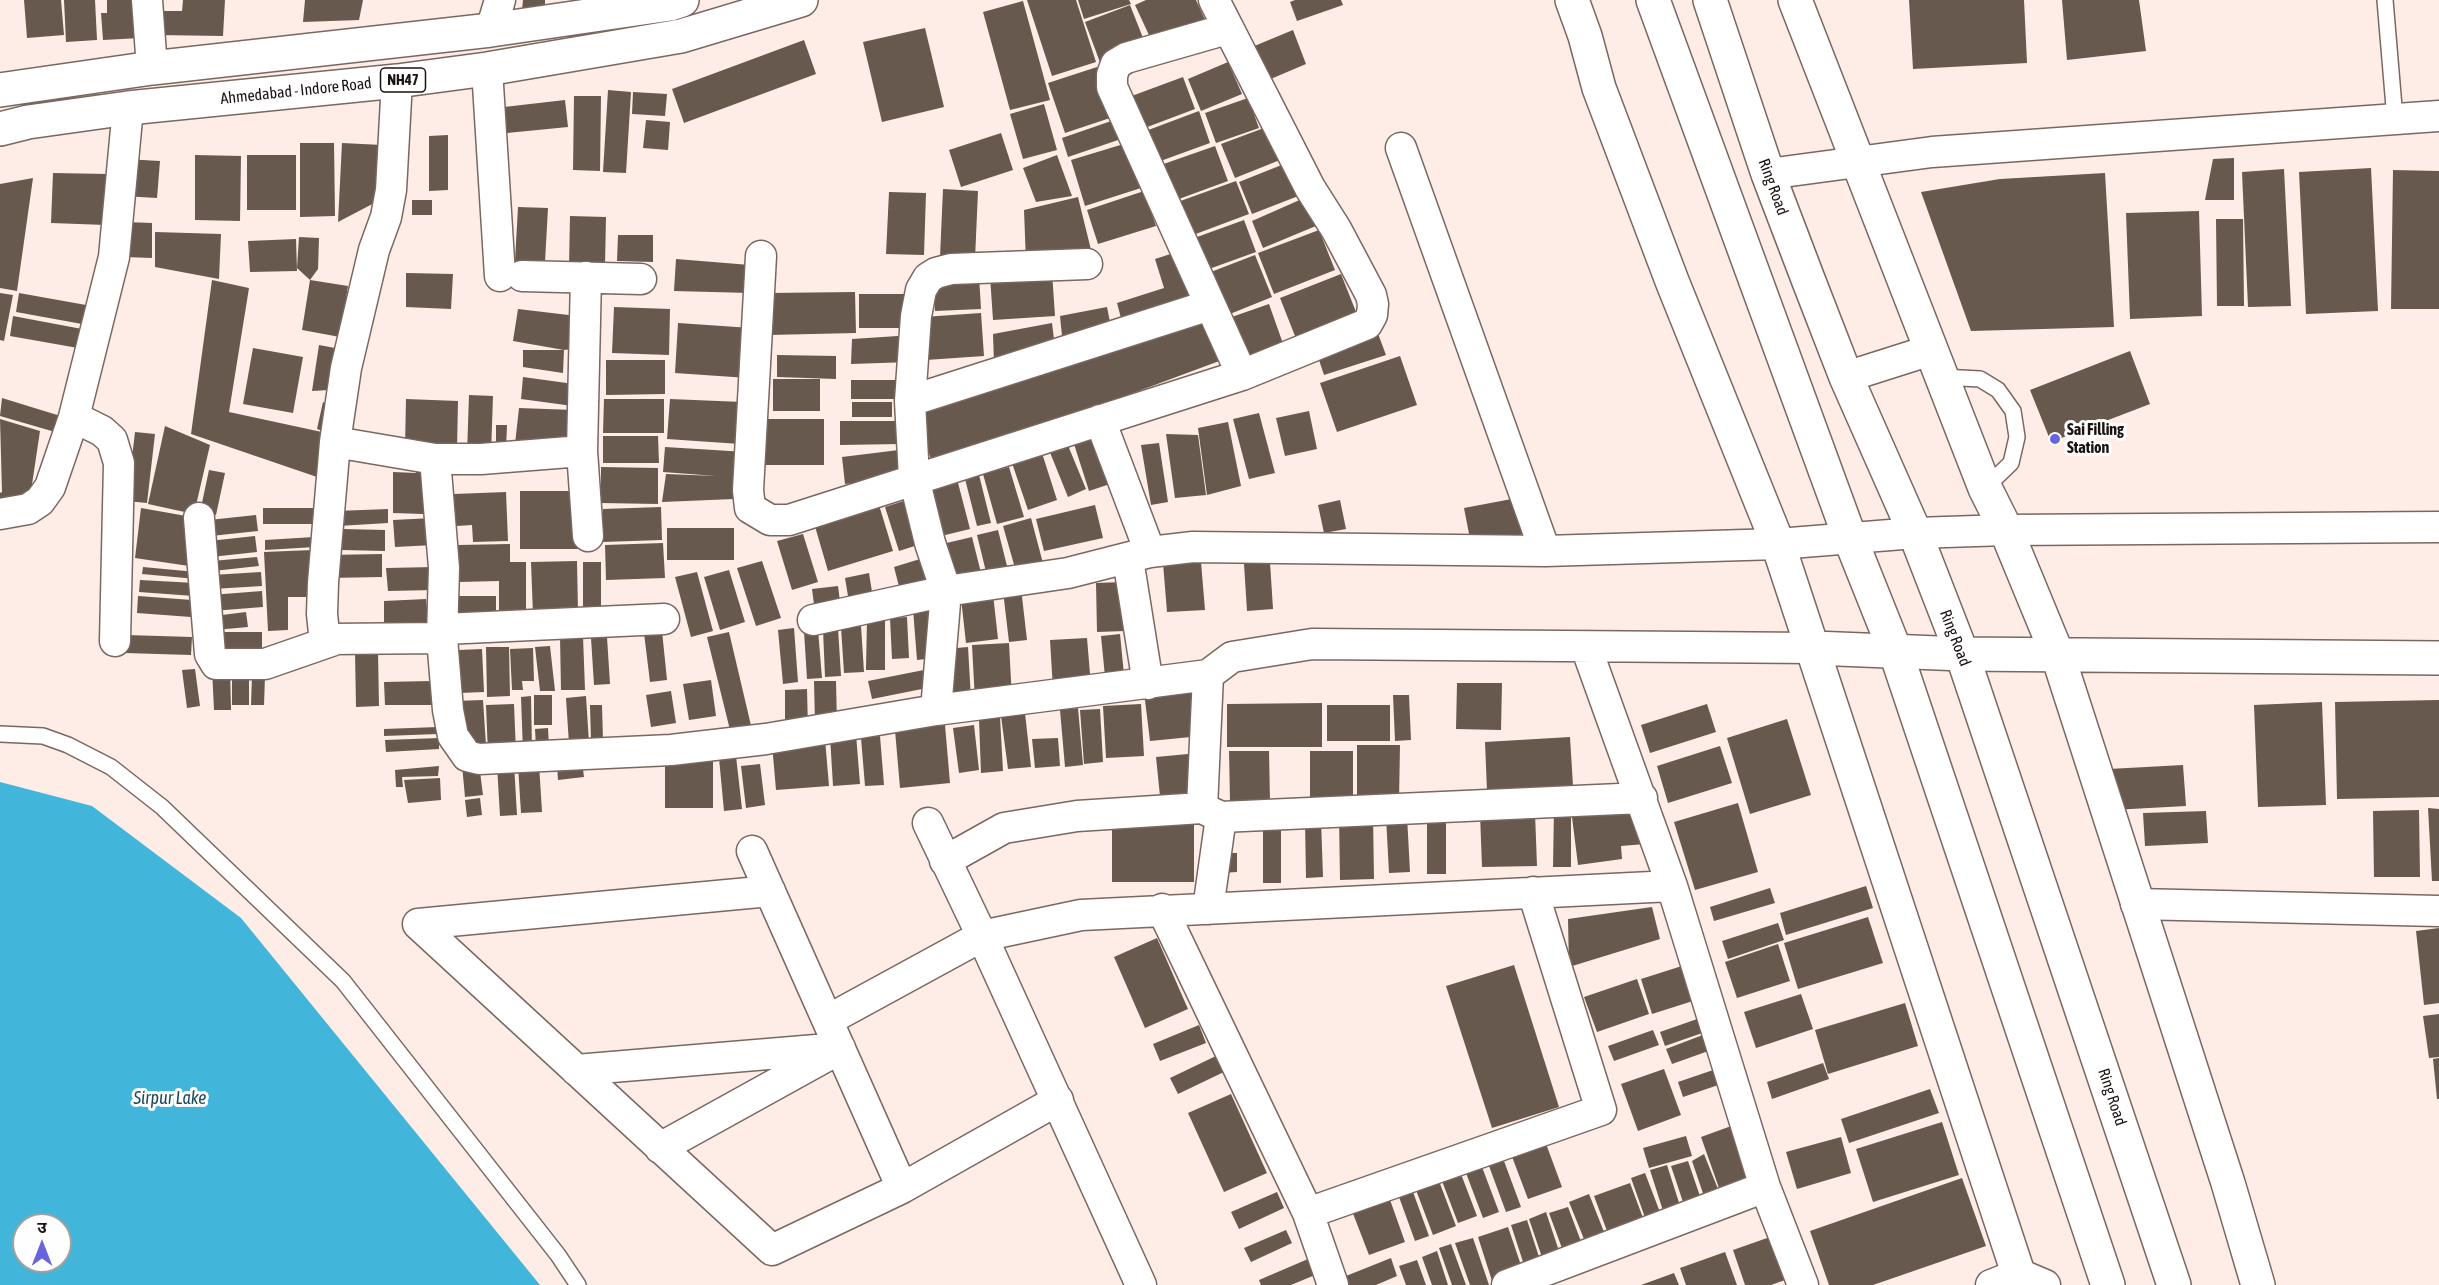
<!DOCTYPE html>
<meta charset="utf-8">
<style>
body{margin:0}
#map{position:relative;width:2439px;height:1285px;overflow:hidden;background:#feece6;font-family:"Asap Condensed","Noto Sans Devanagari",sans-serif}
canvas{display:block}
.north{position:absolute;left:12px;top:1213px;width:60px;height:60px;box-sizing:border-box;background:#fefefe;border:2px solid #a3a09f;border-radius:50%;rotate:0deg;font-size:16px;font-weight:700;line-height:24px;text-align:center;color:#1b1311}
.north::after{content:'';display:block;margin:auto;width:21px;height:27px;background:#6964de;clip-path:polygon(50% 0,100% 100%,50% 72%,0 100%)}
</style>
<div id="map">
<canvas width="2439" height="1285"></canvas>
<div class="north">उ</div>
</div>
<script>
const ctx = document.querySelector('canvas').getContext('2d');
ctx.lineJoin = 'round';
function paint(path, color) {
  ctx.fillStyle = color;
  ctx.fill(path, 'evenodd');
}
function poly(rows) {
  const path = new Path2D();
  for (const r of rows) {
    path.moveTo(r[0], r[1]);
    for (let i = 2; i < r.length; i += 2) path.lineTo(r[i], r[i + 1]);
  }
  return path;
}
function stroke(path, color, width, dash) {
  ctx.strokeStyle = color;
  ctx.lineWidth = width;
  ctx.lineCap = dash ? 'butt' : 'round';
  ctx.setLineDash(dash || []);
  ctx.stroke(path);
}
function label(font, color, halo, rows, align = 'center') {
  ctx.font = font + ' "Asap Condensed",sans-serif';
  ctx.lineWidth = 6;
  ctx.setLineDash([]);
  ctx.textBaseline = 'middle';
  ctx.strokeStyle = halo;
  ctx.fillStyle = color;
  for (const [text, x, y, turn = 0] of rows) {
    ctx.save();
    ctx.translate(x, y);
    ctx.rotate((+turn || 0) * Math.PI / 180);
    ctx.textAlign = isNaN(turn) ? turn : align;
    if (halo) ctx.strokeText(text, 0, 0);
    ctx.fillText(text, 0, 0);
    ctx.restore();
  }
}
paint(poly([
 [0,782,92,806,241,918,540,1285,0,1285],
 [24,1225,60,1225,60,1261,24,1261]
]), '#41b6da');
paint(poly([
 [24,0,61,0,64,35,27,38],
 [64,0,95,0,97,40,66,42],
 [107,0,137,0,140,38,103,40,101,13,107,13],
 [183,0,225,0,223,36,157,35,158,11,182,11],
 [305,0,363,0,359,20,303,22],
 [523,0,545,0,545,9,522,10],
 [1027,0,1076,0,1096,62,1052,76],
 [1078,0,1129,0,1131,4,1084,19],
 [1146,0,1196,0,1207,24,1155,48,1135,5],
 [1295,0,1341,0,1343,5,1297,21,1290,2],
 [1909,0,2024,0,2027,63,1913,69],
 [2062,0,2139,0,2146,51,2067,60],
 [1023,1,1050,100,1010,110,983,12],
 [1130,5,1147,48,1101,65,1085,22],
 [925,28,944,107,882,122,863,42],
 [1293,30,1306,64,1266,81,1252,47],
 [804,40,816,74,684,123,672,89],
 [1228,62,1242,94,1201,111,1188,79],
 [1097,67,1113,117,1065,133,1048,83],
 [1183,77,1195,109,1142,129,1129,97],
 [608,90,631,92,626,173,603,172],
 [633,92,667,94,665,116,632,114],
 [574,96,601,96,600,171,573,170],
 [1248,98,1259,128,1216,143,1205,113],
 [565,100,568,127,507,133,504,107],
 [1044,104,1057,150,1023,159,1010,114],
 [1199,111,1210,143,1155,163,1143,132],
 [1117,119,1124,138,1068,157,1062,138],
 [646,120,670,122,668,150,643,148],
 [1272,125,1285,158,1235,178,1221,144],
 [1001,133,1013,170,961,187,949,150],
 [448,135,448,190,429,191,429,136],
 [300,143,334,143,335,216,300,217],
 [342,143,382,145,380,200,338,222],
 [1127,143,1141,188,1085,206,1071,160],
 [1215,146,1228,181,1168,203,1155,167],
 [195,155,241,156,240,221,195,220],
 [247,155,296,155,296,210,247,210],
 [1057,155,1072,196,1036,202,1023,168],
 [2234,158,2234,200,2205,200,2213,159],
 [125,159,160,161,157,198,123,196],
 [1294,160,1306,193,1252,214,1239,182],
 [2371,168,2378,311,2306,314,2299,172],
 [2284,169,2291,306,2248,307,2242,172],
 [2393,170,2439,171,2439,309,2391,309],
 [53,173,108,174,106,225,51,223],
 [2105,173,2114,327,1971,331,1921,192,2000,179],
 [33,178,17,291,0,288,0,184],
 [1236,181,1249,214,1185,238,1172,204],
 [943,189,978,191,975,259,940,257],
 [1144,191,1156,226,1098,244,1087,210],
 [889,192,926,193,924,255,886,254],
 [1311,195,1323,223,1263,248,1252,221],
 [1078,197,1093,258,1026,262,1024,210],
 [412,200,432,200,432,215,412,215],
 [518,207,548,208,545,262,515,261],
 [2199,211,2202,316,2130,319,2126,213],
 [570,216,606,217,605,266,569,266],
 [2216,219,2243,219,2244,306,2217,306],
 [1244,220,1256,252,1198,273,1186,241],
 [125,222,152,223,152,258,125,257],
 [1319,230,1335,270,1274,294,1258,253],
 [155,232,221,234,219,279,155,267],
 [618,235,653,235,653,262,617,261],
 [299,237,319,238,318,269,310,280,297,268],
 [296,239,297,271,250,272,248,241],
 [1183,250,1200,303,1122,322,1117,303,1164,288,1155,259],
 [1255,255,1272,297,1220,318,1203,275],
 [676,259,750,265,750,293,674,291],
 [1052,272,1055,316,993,320,990,276],
 [406,273,453,274,451,309,406,307],
 [1341,274,1360,322,1299,346,1280,298],
 [979,276,981,309,935,311,933,278],
 [212,280,249,288,229,412,331,434,320,478,191,434],
 [310,280,348,286,340,337,302,330],
 [855,292,856,333,769,335,769,293],
 [0,293,13,295,4,341,0,340],
 [19,293,86,305,82,324,16,312],
 [859,294,914,294,914,328,859,328],
 [1269,304,1287,355,1244,370,1226,319],
 [614,307,670,309,669,355,612,353],
 [1107,307,1111,327,1062,336,1060,316],
 [518,309,577,316,574,349,564,350,513,341],
 [1203,309,1222,360,934,467,915,416],
 [981,313,984,356,926,360,923,317],
 [13,316,82,329,78,348,10,336],
 [678,323,751,328,748,378,675,373],
 [1052,323,1055,347,994,363,993,334],
 [1377,331,1386,355,1324,375,1316,351],
 [913,335,910,362,851,364,852,339],
 [319,345,335,348,329,390,312,391],
 [253,348,303,357,293,413,243,404],
 [523,350,564,350,563,373,523,367],
 [2130,351,2150,404,2051,442,2030,390],
 [777,355,836,356,836,379,777,377],
 [1400,356,1417,405,1337,432,1320,383],
 [606,360,665,360,665,394,606,395],
 [523,377,574,384,573,406,521,399],
 [773,379,820,379,820,411,773,411],
 [851,380,904,380,904,399,851,399],
 [469,395,493,396,491,454,467,454],
 [2,398,67,418,62,434,0,416],
 [406,399,458,401,457,449,405,448],
 [604,399,664,399,664,433,603,433],
 [670,399,742,402,740,444,667,439],
 [323,402,338,409,332,434,317,429],
 [852,402,892,402,892,417,852,417],
 [519,408,574,410,571,444,515,444],
 [1309,411,1317,449,1285,456,1276,418],
 [1259,413,1275,473,1249,479,1233,419],
 [0,419,40,431,31,491,0,500,0,493,2,492],
 [762,419,824,419,824,465,762,465],
 [840,421,900,421,900,444,840,445],
 [1228,422,1241,486,1207,495,1198,428],
 [496,425,507,425,506,449,496,450],
 [165,426,210,445,194,514,148,504],
 [135,432,155,434,147,503,127,501],
 [1166,434,1198,435,1206,495,1175,498],
 [603,436,658,436,659,463,603,463],
 [1097,436,1113,483,1089,491,1074,444],
 [1067,443,1086,489,1068,497,1049,450],
 [1159,443,1168,502,1151,505,1141,445],
 [665,447,746,452,744,477,734,476,734,499,662,502,666,474,716,476,663,472],
 [907,449,910,477,845,484,842,457],
 [1042,453,1057,500,1028,510,1012,463],
 [416,463,424,463,423,514,393,513,393,472,416,473],
 [601,467,658,468,658,504,601,503],
 [1009,467,1024,517,997,524,983,474],
 [209,470,225,473,216,515,200,512],
 [979,475,991,523,977,526,965,479],
 [957,479,970,529,937,537,924,487],
 [520,491,582,491,582,549,520,549],
 [506,492,508,541,473,542,472,525,456,526,454,494],
 [913,498,927,542,899,551,885,507],
 [1517,498,1524,534,1471,544,1464,508],
 [1340,500,1346,529,1324,533,1318,505],
 [879,505,893,551,828,571,814,523],
 [1095,505,1103,538,1044,551,1036,519],
 [661,507,662,540,603,542,603,509],
 [141,508,192,517,189,566,135,558],
 [263,508,319,508,319,524,263,524],
 [388,509,388,523,338,526,337,511],
 [256,515,258,531,211,536,209,520],
 [433,518,434,545,395,547,393,520],
 [1031,518,1044,567,1017,575,1003,526],
 [667,528,734,528,734,560,667,560],
 [343,529,385,530,385,551,342,550],
 [998,530,1009,574,988,580,977,535],
 [803,534,818,582,792,590,777,541],
 [255,536,257,552,211,557,209,541],
 [314,537,315,547,265,550,265,540],
 [972,537,982,577,948,585,938,545],
 [663,543,665,578,606,580,605,545],
 [510,544,510,562,526,562,526,612,499,612,499,581,459,582,458,545],
 [313,550,315,597,288,597,288,630,268,631,264,552],
 [382,554,382,577,328,578,328,555],
 [257,557,259,566,213,571,212,561],
 [920,559,929,590,902,598,894,567],
 [577,561,578,613,533,615,531,562],
 [762,561,781,618,756,626,737,568],
 [583,562,601,562,601,614,583,614],
 [1201,562,1205,610,1167,612,1163,563],
 [1270,562,1273,609,1247,611,1244,564],
 [143,567,196,572,196,579,142,574],
 [434,567,434,590,388,591,386,568],
 [729,570,745,622,720,630,704,577],
 [261,572,262,586,213,589,212,575],
 [697,572,713,631,691,637,675,577],
 [869,573,873,598,849,602,845,578],
 [140,580,195,583,194,596,139,592],
 [1124,582,1125,631,1097,632,1096,583],
 [838,586,841,609,815,612,812,589],
 [1021,588,1027,640,1009,642,1003,591],
 [262,591,263,607,212,611,211,595],
 [993,594,998,639,966,643,961,598],
 [138,596,192,600,191,617,137,613],
 [457,596,496,596,496,618,457,618],
 [426,599,429,628,384,633,384,601],
 [932,607,936,658,917,660,913,609],
 [246,612,248,627,215,630,214,616],
 [907,617,909,658,892,659,890,618],
 [867,619,885,619,885,670,866,670],
 [861,626,864,672,844,673,841,627],
 [794,628,798,682,783,684,778,630],
 [838,628,841,676,825,677,823,629],
 [818,630,822,678,807,679,804,631],
 [662,631,667,680,650,682,644,633],
 [219,632,262,632,262,653,219,653],
 [729,632,753,734,732,738,707,637],
 [1120,634,1125,685,1106,687,1101,636],
 [126,635,192,637,191,655,125,653],
 [583,636,585,690,561,690,560,637],
 [607,637,610,684,594,685,591,638],
 [1087,638,1091,686,1053,689,1050,640],
 [1009,643,1012,699,975,701,972,645],
 [550,646,555,691,540,691,535,647],
 [486,647,509,647,510,696,487,697],
 [968,647,971,699,948,701,945,649],
 [533,648,534,681,522,681,523,690,512,690,510,649],
 [482,649,484,692,460,693,459,650],
 [355,652,378,652,379,706,356,707],
 [230,667,231,710,214,710,212,668],
 [195,669,200,706,187,708,182,670],
 [924,670,927,688,872,699,868,681],
 [232,673,249,673,249,705,232,705],
 [252,676,265,676,264,705,251,705],
 [711,680,716,716,689,720,683,684],
 [432,681,432,705,385,705,384,682],
 [814,681,836,681,837,724,815,724],
 [1457,683,1502,683,1501,730,1456,729],
 [1195,686,1201,736,1150,741,1144,692],
 [807,689,808,728,785,729,785,690],
 [671,691,676,723,651,727,646,695],
 [534,695,552,695,552,725,534,725],
 [1393,695,1409,695,1411,740,1395,741],
 [531,696,532,751,523,752,521,697],
 [586,696,589,743,569,744,566,698],
 [483,700,486,745,460,742,456,701],
 [2439,700,2439,797,2337,799,2335,702],
 [2322,702,2326,805,2258,807,2254,705],
 [1322,703,1322,747,1227,747,1227,704],
 [514,704,516,753,488,754,486,705],
 [1141,704,1144,756,1106,758,1103,706],
 [1707,704,1716,732,1650,753,1641,725],
 [590,705,602,705,603,740,591,740],
 [1327,705,1390,705,1390,741,1327,741],
 [1078,708,1083,765,1065,767,1060,710],
 [1100,709,1103,762,1084,764,1080,710],
 [1025,713,1031,767,1008,769,1001,716],
 [1000,717,1003,771,981,773,979,719],
 [1787,719,1811,795,1750,814,1727,738],
 [945,725,950,783,900,788,895,730],
 [974,725,979,770,959,773,953,728],
 [438,727,438,734,384,736,384,729],
 [548,728,549,747,536,748,535,729],
 [856,734,860,784,833,786,830,736],
 [880,736,884,785,865,786,861,738],
 [1570,737,1573,786,1487,791,1485,742],
 [439,738,439,749,386,752,385,740],
 [1058,738,1060,766,1035,768,1032,739],
 [825,739,829,786,776,790,772,744],
 [1357,745,1400,745,1399,801,1357,801],
 [1720,746,1732,783,1668,803,1657,766],
 [1229,751,1269,751,1270,801,1230,801],
 [1310,751,1353,751,1353,799,1310,800],
 [1188,754,1194,803,1161,806,1156,757],
 [736,756,742,809,724,811,719,758],
 [665,759,713,759,713,808,665,808],
 [582,762,584,777,558,780,557,765],
 [479,764,483,795,465,797,462,765],
 [514,764,517,815,500,816,497,765],
 [539,764,542,812,521,813,518,765],
 [760,764,765,805,746,808,741,766],
 [2183,765,2186,806,2112,810,2109,769],
 [439,766,438,776,402,777,403,787,396,787,395,770],
 [440,778,441,800,408,803,404,780],
 [480,798,482,815,467,817,465,800],
 [1738,803,1758,872,1695,890,1674,822],
 [1554,808,1571,808,1571,867,1553,867],
 [2428,808,2439,809,2439,881,2432,881],
 [1642,810,1645,844,1621,846,1622,859,1578,865,1572,817],
 [2419,810,2420,877,2374,877,2373,811],
 [2206,811,2208,843,2145,846,2143,813],
 [1535,813,1537,866,1482,867,1480,814],
 [1427,814,1446,814,1446,874,1427,874],
 [1339,815,1373,815,1374,879,1340,880],
 [1194,816,1194,882,1112,882,1112,817],
 [1407,816,1410,872,1389,873,1386,817],
 [1281,820,1281,883,1263,883,1263,821],
 [1321,820,1323,877,1306,878,1305,821],
 [1220,853,1237,853,1237,872,1221,873],
 [1866,886,1873,908,1786,935,1780,913],
 [1770,888,1775,903,1714,921,1710,907],
 [1652,907,1660,939,1569,967,1568,919],
 [1868,917,1883,963,1798,989,1784,943],
 [1778,923,1784,940,1728,959,1722,941],
 [2439,928,2439,1003,2424,1005,2416,931],
 [1157,938,1188,1009,1145,1028,1114,957],
 [1778,944,1790,981,1737,998,1725,962],
 [1514,965,1559,1107,1492,1128,1446,986],
 [1685,965,1696,1000,1652,1014,1641,979],
 [1637,979,1649,1014,1597,1032,1584,997],
 [1801,994,1813,1029,1756,1048,1744,1012],
 [1905,1003,1918,1046,1828,1074,1815,1030],
 [2439,1014,2439,1057,2429,1058,2423,1016],
 [1700,1018,1705,1032,1665,1046,1660,1032],
 [1199,1025,1206,1043,1160,1061,1153,1044],
 [1653,1030,1659,1045,1614,1061,1608,1046],
 [1708,1033,1714,1049,1672,1064,1666,1049],
 [1218,1055,1226,1071,1178,1094,1170,1078],
 [2439,1058,2439,1099,2437,1099,2433,1059],
 [1823,1063,1829,1079,1772,1099,1767,1082],
 [1725,1066,1730,1081,1683,1097,1678,1082],
 [1664,1069,1681,1115,1638,1131,1621,1084],
 [1930,1089,1939,1113,1849,1143,1841,1119],
 [1231,1094,1267,1173,1224,1192,1188,1113],
 [1942,1122,1959,1175,1873,1202,1856,1149],
 [1734,1125,1753,1176,1719,1188,1701,1137],
 [1686,1136,1692,1156,1649,1168,1643,1148],
 [1841,1137,1851,1173,1797,1189,1786,1152],
 [1545,1141,1562,1187,1528,1199,1511,1154],
 [1704,1154,1722,1199,1707,1205,1692,1161],
 [1504,1161,1521,1207,1506,1212,1489,1166],
 [1688,1161,1703,1205,1686,1211,1671,1166],
 [1667,1165,1682,1212,1665,1217,1650,1170],
 [1482,1167,1499,1212,1483,1218,1466,1173],
 [1645,1173,1663,1220,1648,1226,1631,1178],
 [1461,1174,1477,1216,1458,1223,1442,1181],
 [1962,1178,1986,1246,1873,1285,1829,1285,1810,1231],
 [1439,1181,1456,1226,1433,1235,1416,1190],
 [1630,1183,1646,1226,1610,1239,1594,1196],
 [1277,1192,1284,1208,1239,1229,1231,1212],
 [1413,1192,1429,1236,1415,1241,1399,1197],
 [1589,1194,1608,1242,1588,1249,1569,1202],
 [1389,1197,1405,1242,1369,1255,1352,1211],
 [1568,1207,1585,1252,1566,1259,1549,1213],
 [1546,1212,1562,1260,1545,1266,1529,1219],
 [1527,1220,1542,1266,1526,1271,1511,1225],
 [1508,1227,1524,1274,1493,1284,1478,1237],
 [1286,1230,1292,1243,1251,1262,1244,1248],
 [1770,1237,1785,1280,1771,1285,1745,1285,1733,1250],
 [1473,1238,1489,1285,1470,1285,1455,1243],
 [1451,1244,1466,1285,1452,1285,1439,1248],
 [1437,1251,1448,1285,1432,1285,1422,1257],
 [1725,1252,1737,1285,1686,1285,1680,1268],
 [1391,1258,1397,1276,1376,1285,1349,1285,1346,1276],
 [1308,1259,1315,1275,1291,1285,1261,1285,1259,1280],
 [1417,1260,1426,1285,1406,1285,1399,1266],
 [1674,1273,1679,1285,1641,1285]
]), '#67594d');
const lane = poly([
 [2385,0,2395,119],
 [1942,377,1980,379,1998,390,2013,411,2017,437,2011,463,1985,488],
 [0,734,43,736,68,745,111,767,162,807,343,981,558,1255,578,1285]
]);
const street = poly([
 [147,0,152,68],
 [1227,29,1126,58,1116,64,1112,75,1112,87,1242,375],
 [491,30,500,0],
 [487,69,500,276],
 [397,81,391,190,386,217,374,250,346,368,335,442,323,583,322,614,324,633,331,639,442,638],
 [1401,148,1545,551],
 [1768,174,1932,152,2439,116],
 [761,256,748,490,750,508,770,520,789,520,1242,375,1367,324,1372,315,1373,304,1371,295,1336,229,1310,188,1214,0],
 [522,276,641,279],
 [586,277,582,451,588,536],
 [1846,377,1931,350],
 [910,401,1210,305],
 [74,417,102,431,112,440,119,463,115,641],
 [1100,420,1150,552],
 [335,442,435,459,481,459,582,451],
 [435,459,444,568,442,638,448,710,453,736,467,756,479,759,671,750,766,739,936,710,1208,675,1232,657,1312,644,1814,648],
 [0,514,28,509,40,501,50,487,74,417,114,257,128,108],
 [199,518,210,654,216,664,265,664,337,639],
 [1128,559,1148,684],
 [813,620,946,591,1068,573,1150,552,1193,547,1545,551,1778,544,1915,533,2006,530,2439,527],
 [443,629,664,619],
 [1586,647,1672,886,1765,1187,1803,1285],
 [936,710,946,591,930,543,914,478,910,401,916,316,921,290,928,278,936,273,951,269,1087,264],
 [1221,817,1642,798],
 [752,851,902,1188,772,1250,418,924,770,891],
 [945,861,1004,828,1077,816,1202,808],
 [2136,904,2439,911],
 [1162,909,1308,1213,1333,1285],
 [1208,909,1221,817,1202,808,1208,675],
 [828,1020,982,936,928,823],
 [576,1070,840,1048],
 [660,1148,830,1054],
 [902,1188,1058,1100],
 [1308,1213,1601,1110,1533,892],
 [1141,1285,982,936,1081,915,1672,886],
 [1507,1285,1765,1187],
 [1991,1285,2019,1274,2045,1285]
]);
const secondary = poly([
 [1572,0,1585,36,1599,88,1672,281,1778,544,2022,1285],
 [1795,0,1985,488,2006,530,2058,656,2228,1183,2258,1285],
 [1814,648,1962,654,2439,658]
]);
const highway = poly([
 [1653,0,1850,538,1896,653,2108,1285],
 [1710,0,1768,174,1808,279,1846,377,1915,533,1962,654,2174,1285],
 [0,90,152,68,491,30,670,4,682,0],
 [0,129,28,122,128,108,397,81,487,69,681,36,801,0]
]);
stroke(lane, '#7a6760', 18);
stroke(street, '#7a6760', 33);
stroke(secondary, '#7a6760', 36);
stroke(highway, '#7a6760', 36);
stroke(lane, '#fff', 15);
stroke(street, '#fff', 30);
stroke(secondary, '#fff', 33);
stroke(highway, '#fff', 33);
for (const [x, y, r, color] of [
 [2055,439,6,"#6964de"]
]) {
  const dot = new Path2D();
  dot.arc(x, y, r, 0, 2 * Math.PI);
  ctx.fillStyle = color;
  ctx.fill(dot);
  stroke(dot, '#fefefe', 2);
}
for (const [x, y, w] of [
 [403,80,45]
]) {
  const box = new Path2D();
  box.roundRect(x - w / 2, y - 12, w, 24, 4.5);
  ctx.fillStyle = '#fefefe';
  ctx.fill(box);
  stroke(box, '#1b1311', 1.5);
}
label('bold 15px', '#1b1311', null, [
 ["NH47",403,80]
]);
label('16px', '#1b1311', '#fefefe', [
 ["Ahmedabad - Indore Road",296,91,-6],
 ["Ring Road",1773,187,70],
 ["Ring Road",1955,638,69],
 ["Ring Road",2112,1097,72]
]);
label('bold 16px', '#1b1311', '#fefefe', [
 ["Sai Filling",2067,430],
 ["Station",2067,448]
], 'left');
label('italic 18px', '#1a4a5a', '#fefefe', [
 ["Sirpur Lake",170,1098]
]);
</script>
